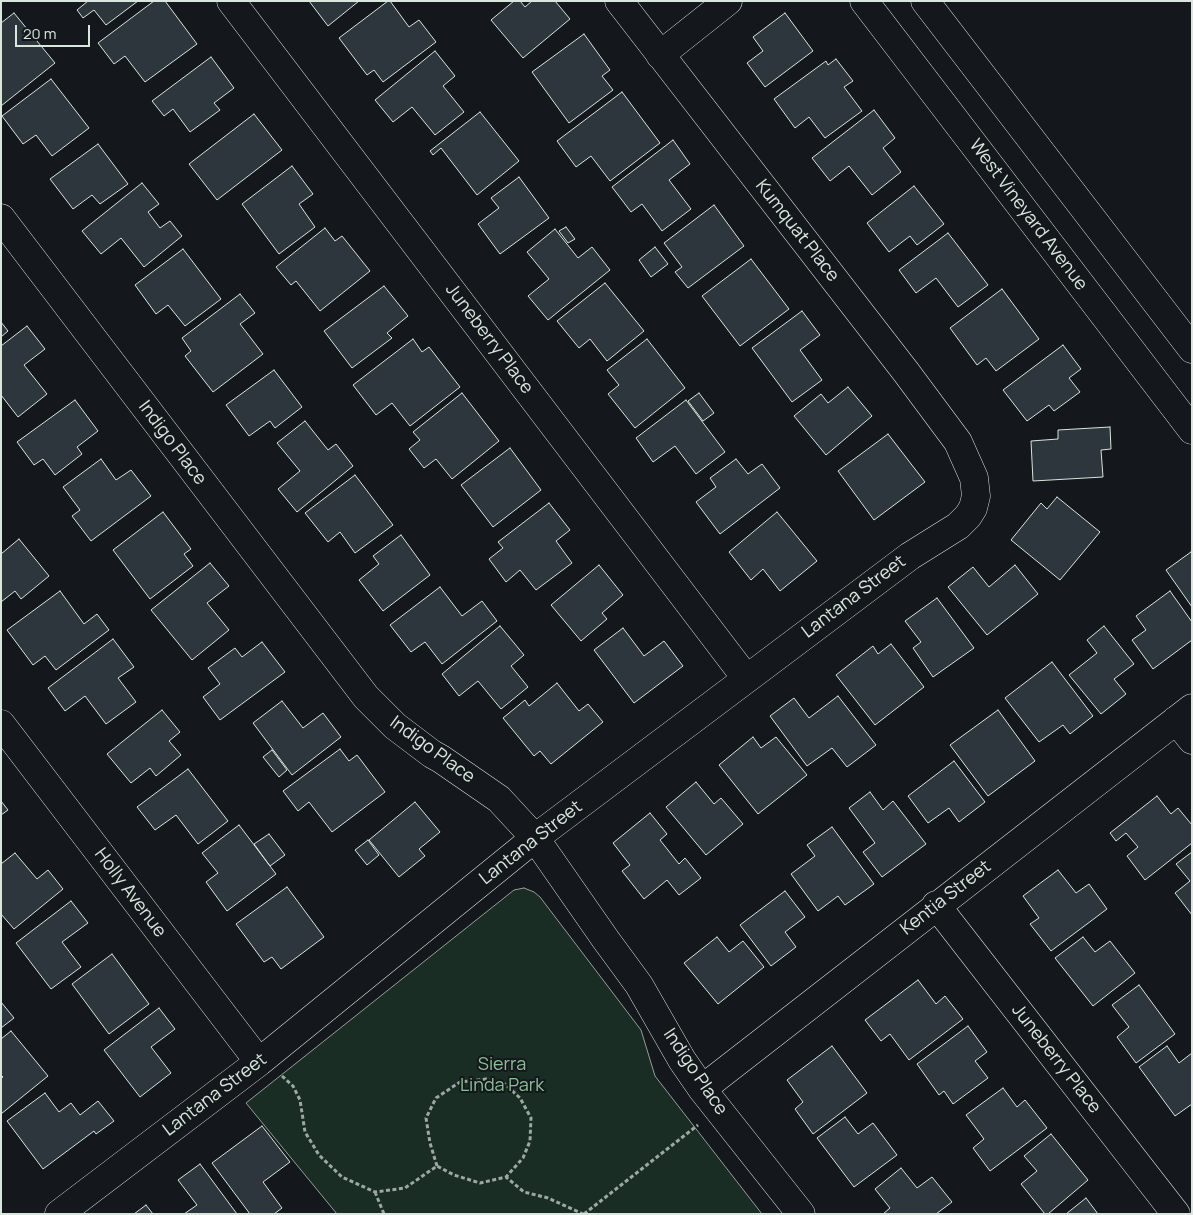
<!DOCTYPE html>
<style>
body{margin:0}
#map{position:relative;width:1193px;height:1215px;overflow:hidden;background:#14181c;font-family:Manrope,sans-serif}
canvas{display:block}
.frame{position:absolute;inset:0;border:2px solid #d8e6dc;pointer-events:none}
.scale{position:absolute;left:15px;top:25px;width:75px;height:22px;box-sizing:border-box;border:2px solid #d8e6dc;border-top:0;padding-left:6px;font-size:15px;line-height:18px;white-space:nowrap;color:#d8e6dc;-webkit-text-stroke:4px #14181c;paint-order:stroke}
</style>
<div id="map">
<canvas width="1193" height="1215"></canvas>
<div class="frame"></div>
<div class="scale">20 m</div>
</div>
<script>
const ctx = document.querySelector('canvas').getContext('2d');
ctx.lineJoin = 'round';
function paint(path, color) {
  ctx.fillStyle = color;
  ctx.fill(path, 'evenodd');
}
function poly(rows) {
  const path = new Path2D();
  for (const r of rows) {
    path.moveTo(r[0], r[1]);
    for (let i = 2; i < r.length; i += 2) path.lineTo(r[i], r[i + 1]);
  }
  return path;
}
function stroke(path, color, width, dash) {
  ctx.strokeStyle = color;
  ctx.lineWidth = width;
  ctx.lineCap = dash ? 'butt' : 'round';
  ctx.setLineDash(dash || []);
  ctx.stroke(path);
}
function label(font, color, halo, rows, align = 'center') {
  ctx.font = font + ' Manrope,sans-serif';
  ctx.lineWidth = 4;
  ctx.setLineDash([]);
  ctx.textBaseline = 'middle';
  ctx.strokeStyle = halo;
  ctx.fillStyle = color;
  for (const [text, x, y, turn = 0] of rows) {
    ctx.save();
    ctx.translate(x, y);
    ctx.rotate((+turn || 0) * Math.PI / 180);
    ctx.textAlign = isNaN(turn) ? turn : align;
    if (halo) ctx.strokeText(text, 0, 0);
    ctx.fillText(text, 0, 0);
    ctx.restore();
  }
}
const green = poly([
 [524,888,534,892,540,897,641,1030,655,1076,762,1214,337,1214,246,1103,514,890,524,888]
]);
paint(green, '#1a2d24');
stroke(green, '#939e99', 1);
const building = poly([
 [138,1,106,25,94,10,83,18,77,10,88,1,138,1],
 [154,1,165,1,197,44,145,82,125,56,114,64,98,43,154,1],
 [309,1,359,1,328,26,309,1],
 [388,1,390,1,409,27,419,20,436,42,383,82,374,70,367,75,339,38,388,1],
 [514,1,520,1,525,7,532,1,555,1,570,19,523,58,491,20,514,1],
 [14,13,55,63,1,106,1,23,14,13],
 [785,13,813,51,765,87,747,63,763,51,753,37,785,13],
 [584,34,610,70,602,76,613,90,569,123,532,72,584,34],
 [435,51,455,76,443,86,464,112,435,135,412,107,393,122,375,100,435,51],
 [211,57,234,88,214,103,220,110,190,132,173,109,164,116,152,101,211,57],
 [836,59,853,81,844,87,862,111,825,138,809,117,795,128,774,99,826,61,828,65,836,59],
 [51,79,89,128,52,156,36,135,23,144,2,116,51,79],
 [622,92,660,143,610,181,591,156,576,167,557,141,622,92],
 [874,110,895,138,883,148,901,172,872,195,849,166,830,181,812,158,874,110],
 [480,112,519,161,477,195,441,148,433,155,430,151,480,112],
 [254,114,282,150,217,200,189,164,254,114],
 [673,140,690,164,669,180,691,209,662,231,642,204,631,212,612,187,673,140],
 [98,144,128,184,100,204,92,195,73,209,50,179,98,144],
 [292,166,313,194,299,204,315,227,279,254,242,204,292,166],
 [519,177,549,218,500,254,478,224,499,208,491,198,519,177],
 [142,183,159,204,148,212,160,228,170,221,182,236,144,267,121,238,101,254,82,231,142,183],
 [914,186,944,224,917,245,910,236,889,252,867,223,914,186],
 [714,205,744,246,688,288,675,272,682,267,664,243,714,205],
 [566,227,575,239,568,243,559,231,566,227],
 [325,228,335,241,342,236,370,271,320,311,296,281,291,285,276,267,325,228],
 [555,229,578,258,592,247,610,270,548,320,528,296,549,279,527,252,555,229],
 [948,233,988,285,958,307,936,278,916,293,899,270,948,233],
 [655,247,668,264,651,277,639,260,655,247],
 [183,249,221,299,185,326,168,305,156,314,135,285,183,249],
 [751,259,789,309,740,346,702,296,751,259],
 [605,283,644,331,607,361,590,339,579,348,557,321,605,283],
 [384,286,408,316,387,333,392,338,352,368,324,331,384,286],
 [1002,289,1039,339,996,371,986,358,977,365,950,328,1002,289],
 [240,294,255,313,240,324,263,354,213,392,185,356,191,351,182,338,240,294],
 [802,311,820,335,800,350,822,380,792,402,752,348,802,311],
 [1,322,8,331,1,337,1,322],
 [27,326,45,349,24,365,47,394,18,417,1,395,1,346,27,326],
 [413,339,422,352,429,347,460,387,410,426,392,403,376,415,353,385,413,339],
 [647,339,685,388,635,428,608,394,619,385,607,370,647,339],
 [1063,345,1081,369,1069,378,1080,392,1054,411,1049,405,1027,421,1003,390,1063,345],
 [274,370,302,407,275,428,270,421,249,436,226,405,274,370],
 [848,387,872,416,826,455,794,416,821,394,828,403,848,387],
 [462,393,499,441,452,479,436,459,424,468,409,449,420,440,413,432,462,393],
 [699,393,714,413,703,421,688,401,699,393],
 [75,400,98,431,77,447,82,454,55,475,43,459,34,465,17,442,75,400],
 [686,400,725,452,696,474,675,446,653,462,636,438,686,400],
 [305,421,328,450,336,444,353,466,297,512,278,489,300,471,277,443,305,421],
 [1110,427,1111,449,1101,450,1103,477,1033,481,1031,441,1058,439,1058,430,1110,427],
 [888,434,925,482,874,520,838,471,888,434],
 [510,448,541,490,493,527,461,485,510,448],
 [101,459,116,480,131,470,151,496,91,541,72,516,80,510,63,487,101,459],
 [736,459,748,474,762,464,780,488,720,534,696,502,716,487,710,478,736,459],
 [355,475,393,525,355,553,340,532,328,542,305,513,355,475],
 [1057,497,1100,532,1060,580,1011,540,1041,503,1047,509,1057,497],
 [549,503,570,530,556,541,572,563,536,590,520,570,506,582,489,559,503,548,498,542,549,503],
 [163,512,191,549,184,554,193,566,150,599,113,550,163,512],
 [777,512,817,561,780,591,763,569,751,580,729,552,777,512],
 [401,535,430,575,383,611,359,580,379,564,373,556,401,535],
 [19,539,49,576,21,599,15,591,1,602,1,554,19,539],
 [1191,552,1192,554,1192,607,1166,570,1191,552],
 [210,563,229,586,207,603,229,630,192,660,151,610,210,563],
 [599,565,623,595,602,613,607,619,581,641,551,605,599,565],
 [1015,565,1038,594,987,635,948,587,973,567,989,587,1015,565],
 [440,587,462,616,482,601,497,621,442,664,425,642,411,652,390,625,440,587],
 [60,591,84,624,97,614,109,630,56,670,45,656,33,665,7,630,60,591],
 [1170,591,1192,622,1192,640,1153,669,1132,640,1146,630,1136,616,1170,591],
 [937,598,974,648,933,677,913,648,921,642,905,621,937,598],
 [500,626,524,655,511,666,528,687,501,709,478,681,459,696,442,674,500,626],
 [1104,626,1134,664,1114,679,1126,694,1101,714,1069,675,1097,653,1087,640,1104,626],
 [623,628,644,656,664,641,683,666,634,703,594,650,623,628],
 [113,639,134,667,118,678,136,702,106,724,85,696,65,711,48,688,113,639],
 [262,642,285,672,220,720,203,697,220,684,208,668,235,648,242,657,262,642],
 [891,644,924,687,875,725,836,675,873,646,878,654,891,644],
 [1052,662,1093,716,1070,734,1063,725,1039,742,1005,698,1052,662],
 [557,683,579,711,588,704,603,722,551,764,540,751,534,756,503,718,525,700,529,706,557,683],
 [838,696,876,745,847,767,832,748,807,766,770,716,794,698,809,718,838,696],
 [282,701,303,728,323,713,341,737,292,775,253,723,282,701],
 [162,710,180,732,169,741,181,755,156,776,150,768,131,783,107,754,162,710],
 [998,710,1035,761,988,796,950,745,998,710],
 [753,737,761,748,776,737,807,775,758,814,719,765,753,737],
 [340,749,349,761,357,755,385,792,332,832,309,802,298,811,283,791,340,749],
 [272,750,287,770,279,777,263,757,272,750],
 [954,761,985,802,959,822,949,808,928,823,908,796,954,761],
 [188,769,228,821,198,844,176,815,155,830,137,807,188,769],
 [696,782,714,804,721,798,743,824,706,855,666,807,696,782],
 [870,792,883,810,893,801,926,844,882,877,863,852,875,843,849,808,870,792],
 [1157,796,1171,814,1178,808,1192,825,1192,843,1145,880,1127,856,1138,847,1126,833,1116,841,1110,833,1157,796],
 [1,801,8,810,1,815,1,801],
 [415,802,440,832,419,849,425,856,399,877,369,840,415,802],
 [650,813,667,834,660,840,679,864,685,858,701,878,679,895,667,880,644,899,622,871,630,865,613,843,650,813],
 [239,825,276,874,227,911,206,882,218,873,202,853,239,825],
 [832,827,874,884,845,905,838,896,818,911,791,874,815,856,807,845,832,827],
 [269,834,285,855,270,866,254,844,269,834],
 [368,840,379,855,367,865,355,850,368,840],
 [1192,852,1192,915,1175,893,1190,881,1176,864,1192,852],
 [15,853,37,879,48,870,63,889,14,929,1,914,1,864,15,853],
 [1058,870,1076,893,1089,884,1107,909,1051,951,1030,924,1039,918,1023,896,1058,870],
 [287,887,324,937,281,969,272,957,264,962,236,924,287,887],
 [785,891,805,917,785,932,796,947,771,966,740,925,785,891],
 [71,901,88,923,62,942,81,967,51,989,16,943,71,901],
 [717,937,729,952,743,941,764,967,718,1004,684,963,717,937],
 [1083,937,1095,952,1110,941,1135,973,1093,1006,1055,958,1083,937],
 [112,954,149,1004,109,1034,72,984,112,954],
 [918,980,936,1004,945,996,963,1019,909,1060,890,1034,881,1041,865,1020,918,980],
 [1139,985,1175,1034,1136,1063,1117,1037,1129,1027,1112,1005,1139,985],
 [1,1002,14,1018,1,1028,1,1002],
 [159,1008,175,1029,151,1047,171,1073,140,1097,104,1050,159,1008],
 [968,1026,987,1052,975,1061,988,1078,953,1104,944,1091,939,1095,917,1064,968,1026],
 [11,1031,48,1076,1,1114,1,1078,3,1077,1,1075,1,1039,11,1031],
 [832,1046,867,1093,813,1134,795,1109,803,1102,787,1080,832,1046],
 [1167,1046,1179,1063,1192,1053,1192,1104,1175,1116,1139,1067,1167,1046],
 [1003,1088,1017,1107,1025,1100,1047,1128,990,1171,973,1148,984,1139,966,1115,1003,1088],
 [45,1093,59,1112,71,1103,80,1115,98,1101,114,1121,96,1134,94,1131,43,1169,7,1121,45,1093],
 [845,1117,858,1134,873,1123,897,1155,854,1187,817,1138,845,1117],
 [262,1126,290,1162,263,1182,282,1208,274,1214,250,1214,212,1163,262,1126],
 [1051,1134,1088,1180,1048,1214,1045,1214,1021,1184,1037,1171,1024,1156,1051,1134],
 [200,1164,237,1214,184,1214,197,1205,178,1180,200,1164],
 [901,1168,917,1188,932,1177,952,1202,936,1214,883,1214,890,1208,875,1189,901,1168],
 [1086,1198,1098,1214,1066,1214,1086,1198],
 [146,1205,153,1214,134,1214,146,1205]
]);
paint(building, '#2c363c');
stroke(building, '#d8e6dc', 1);
const minor = poly([
 [231,1,746,678],
 [660,55,728,1],
 [1,218,366,697,395,726,432,754,441,759,499,799,535,838,606,940,639,985,682,1060,702,1089,801,1214],
 [1176,720,1192,740],
 [1,724,259,1062],
 [936,905,1176,1214],
 [702,1089,1192,708],
 [59,1214,259,1062,535,838,910,556,958,526,968,516,973,508,976,496,974,478,958,442,906,372,619,1]
]);
const major = poly([
 [864,1,1192,430],
 [925,1,1192,349]
]);
stroke(minor, '#d8e6dc', 29);
stroke(major, '#d8e6dc', 29);
stroke(poly([
 [282,1076,293,1086,300,1100,305,1132,319,1155,342,1177,375,1192,405,1188,437,1166,454,1175,480,1183,506,1177,524,1192,548,1198,583,1214],
 [437,1166,430,1143,426,1118,436,1098,460,1082,486,1079,505,1084,520,1098,531,1118,530,1141,523,1158,506,1177],
 [375,1192,384,1214],
 [584,1214,698,1125]
]), '#9da8a2', 3, [4, 2.5]);
stroke(minor, '#14181c', 28);
stroke(major, '#14181c', 28);
label('18px', '#d8e6dc', '#14181c', [
 ["West Vineyard Avenue",1028,215,53],
 ["Kumquat Place",797,231,52],
 ["Juneberry Place",489,339,53],
 ["Indigo Place",172,443,53],
 ["Lantana Street",854,597,-37],
 ["Indigo Place",432,750,36],
 ["Lantana Street",531,843,-38],
 ["Holly Avenue",130,893,53],
 ["Kentia Street",946,898,-38],
 ["Juneberry Place",1056,1059,52],
 ["Indigo Place",695,1072,56],
 ["Lantana Street",215,1095,-37]
]);
label('18px', '#8ac095', '#14181c', [
 ["Sierra",502,1065],
 ["Linda Park",502,1086]
]);
</script>
